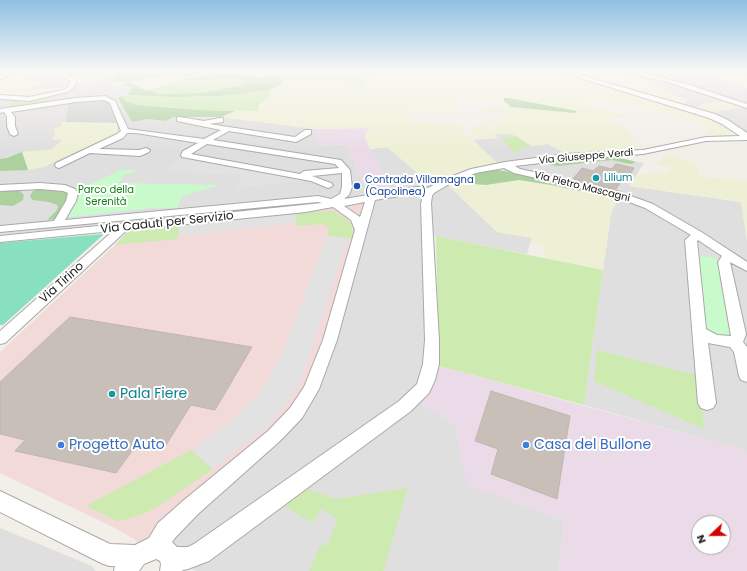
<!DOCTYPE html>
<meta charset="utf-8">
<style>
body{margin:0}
#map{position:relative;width:747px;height:571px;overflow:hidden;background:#f2efe9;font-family:Poppins,sans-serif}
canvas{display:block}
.north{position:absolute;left:691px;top:515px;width:40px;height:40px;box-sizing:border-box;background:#fff;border:1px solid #a7a7a7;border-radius:50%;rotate:248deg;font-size:11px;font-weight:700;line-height:16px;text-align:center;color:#222}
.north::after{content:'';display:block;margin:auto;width:14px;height:18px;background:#d40000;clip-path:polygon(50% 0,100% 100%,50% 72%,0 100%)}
</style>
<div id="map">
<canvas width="747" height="571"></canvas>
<div class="north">N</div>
</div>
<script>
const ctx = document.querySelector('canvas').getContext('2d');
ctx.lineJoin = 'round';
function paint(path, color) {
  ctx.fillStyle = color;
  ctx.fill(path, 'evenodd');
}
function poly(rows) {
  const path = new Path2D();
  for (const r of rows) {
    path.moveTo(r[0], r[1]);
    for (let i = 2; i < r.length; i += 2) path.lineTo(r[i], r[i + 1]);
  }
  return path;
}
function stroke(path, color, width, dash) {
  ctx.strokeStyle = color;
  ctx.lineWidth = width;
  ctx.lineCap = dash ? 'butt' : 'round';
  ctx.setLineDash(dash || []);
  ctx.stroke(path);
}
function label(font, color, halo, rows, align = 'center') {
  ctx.font = font + ' Poppins,sans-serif';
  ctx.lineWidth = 4;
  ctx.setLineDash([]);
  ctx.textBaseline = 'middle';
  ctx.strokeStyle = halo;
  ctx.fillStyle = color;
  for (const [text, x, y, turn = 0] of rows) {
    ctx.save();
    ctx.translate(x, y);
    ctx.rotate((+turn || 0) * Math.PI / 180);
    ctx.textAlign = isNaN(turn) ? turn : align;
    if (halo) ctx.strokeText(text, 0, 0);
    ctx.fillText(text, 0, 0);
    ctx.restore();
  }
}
paint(poly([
 [51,71,59,71,62,72,63,77,70,81,67,85,63,88,31,90,33,86,41,83,22,81,37,72],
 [65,71,115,71,116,72,117,82,114,82,112,86,132,87,130,93,118,98,132,122,148,119,166,121,174,117,230,118,314,129,317,146,346,144,370,196,311,204,0,235,0,99,63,92,74,84,100,82,101,79,70,78,68,76],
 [154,71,214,71,218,74,203,76,199,79,188,79,172,72],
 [616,71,646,71,648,74,664,76,686,74,701,74,736,83,747,88,747,133,705,113,745,107,704,105,690,109,674,104,688,101,674,95,668,90,648,85,630,75,618,74],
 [495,134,512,134,531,146,548,144,567,154,594,153,644,163,629,186,741,202,747,241,747,453,740,449,584,405,611,213,619,197,505,171,473,140,497,138],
 [387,147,432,185,443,180,497,232,532,238,527,254,434,236,439,366,423,405,455,424,468,484,564,521,559,571,196,571,142,544,318,393,327,369,378,195,393,192,370,149],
 [0,528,92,566,96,571,0,571]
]), '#e0dfdf');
paint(poly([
 [378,195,327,369,318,393,295,425,252,466,142,544,115,528,0,473,0,352,115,245,137,221,311,204]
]), '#f2dad9');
paint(poly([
 [370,128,365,138,393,192,370,196,346,144,317,146,314,129],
 [439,366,741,449,747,453,747,571,559,571,564,521,467,484,455,424,423,405],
 [699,523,723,523,723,547,699,547]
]), '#ebdbe8');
paint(poly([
 [104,100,109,102,117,123,66,122,69,102]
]), '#d0d0d0');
paint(poly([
 [132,71,172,72,173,72,172,73,186,80,146,91,127,82,121,86,112,86,114,82,127,82,162,75],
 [249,71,293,71,278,72,280,75,254,78],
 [380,71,564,71,709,118,723,124,739,136,712,136,705,134,708,129,699,123,640,106,594,98,584,100,585,105,627,116,628,119,604,117,619,124,630,133,638,151,567,154,548,144,531,146,512,134,498,134,485,120,505,120,502,114,477,110,490,105,497,105,575,113,550,106,508,98,487,102,455,99,452,110,404,109,406,110,405,114,408,118,420,122,458,125,499,165,470,170,432,185,387,147,370,149,365,138,365,134,370,128,314,129,221,117,235,111,258,111,259,106,270,96,270,90,282,84,282,79,352,81,363,87,363,82,366,76],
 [646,71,747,71,747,88,727,81,726,77,712,72,700,75,677,74],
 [15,75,31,76,23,82,42,83,33,86,32,90,63,88,44,95,25,97,8,96,0,94,0,78],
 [630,75,649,83,643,84,680,95,675,96,689,101,674,104,620,87,599,79],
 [731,101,746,107,705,113,690,109,703,105,700,104],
 [61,122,117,123,117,133,44,167,28,170,22,152,52,149,62,140,51,139,55,136,54,128,61,126],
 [484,123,495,134,498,138,480,139,471,129],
 [670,155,697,165,700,177,747,180,747,241,741,202,629,186,637,174,652,175,656,171,667,173,670,167,656,164],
 [519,180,551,185,618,199,611,213,603,270,545,258,544,246,530,243,532,238,497,232,449,186,459,183,486,185]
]), '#eef0d5');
paint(poly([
 [293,71,311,71,319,74,325,73,321,71,380,71,366,76,363,82,364,88,352,81,282,79,278,72],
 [116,72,117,78,80,78,95,74],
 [227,75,246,81,240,85,201,93,158,94,150,91,189,80],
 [270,90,270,96,259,105,258,111,199,110,138,105,127,102,122,96,141,95,197,97],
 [43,97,48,102,6,106,17,100],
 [516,136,531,146,518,148,522,152,516,153,502,139,508,137],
 [333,211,346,219,353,226,352,238,348,239,348,238,327,236,329,228,326,225,321,224,297,226,295,213],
 [181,223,177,239,115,245,131,228],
 [436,236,603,270,584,405,439,366],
 [597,350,700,376,704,429,594,381],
 [191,450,213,469,154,509,132,518,117,521,86,506],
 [408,488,383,571,309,571,319,547,328,543,338,519,321,509,313,523,284,506,308,489,335,499]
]), '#cdebb0');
paint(poly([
 [115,71,132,71,162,75,173,72,188,79,199,79,203,76,218,74,252,75,254,78,280,75,282,79,282,84,270,90,220,96,177,97,127,95,130,93,132,87,121,86,127,83,127,81,117,82,116,72],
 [172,73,185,80,147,91,128,82],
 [232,78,243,79,246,81,240,85,201,93,158,94,150,91,189,80],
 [122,96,127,102,138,105,199,110,235,111,221,117,174,117,166,121,148,119,132,122,118,98],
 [504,98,508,98,577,111,575,113,511,107,504,101],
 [22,152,28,170,0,171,0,159,7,158],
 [614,157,633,161,635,163,630,164,612,160,558,166,541,164],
 [492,169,505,171,619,196,618,199,551,185,519,180,486,185,459,183,449,185,446,183,478,171],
 [14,189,19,190,24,195,23,200,13,206,0,205,0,192],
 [40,189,80,189,64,218,47,220,56,211,58,207,57,205,49,202,33,200,30,197,31,194,33,191]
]), '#add19e');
paint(poly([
 [121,170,139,170,124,175,119,183,220,185,182,196,177,208,155,208,64,218,80,189],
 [695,254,719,259,734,332,733,336,721,338,706,330]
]), '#c8facc');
paint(poly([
 [104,234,3,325,0,325,0,243]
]), '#88e0be');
paint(poly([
 [185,157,307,180,236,188,241,175,168,172,178,159],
 [295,213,297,223,178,236,180,225],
 [327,236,348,238,299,386,271,423,213,469,191,450,229,422,260,393,282,354]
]), '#e2e2e2');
paint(poly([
 [155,208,177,208,63,220,64,218]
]), '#dddde8');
const building = poly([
 [616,164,634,168,627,180,623,179,616,189,573,179,582,168,593,171,599,166,612,169,616,164],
 [70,317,252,347,215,410,191,405,166,445,140,440,116,473,15,451,25,440,0,434,0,382,70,317],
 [491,391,570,416,557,499,491,474,498,449,475,441,491,391]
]);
paint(building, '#c7bfb8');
stroke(building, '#c4b6ab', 1);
const minor = poly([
 [13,71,21,71,0,79,0,75,13,71],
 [59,71,66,71,67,74,73,77,77,82,72,89,67,92,29,101,0,99,0,95,29,97,63,90,68,87,71,82,69,79,62,76,59,71],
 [180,71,188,71,203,77,198,78,180,71],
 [565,71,572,71,584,76,715,114,728,120,747,133,747,140,706,141,643,154,566,160,515,166,520,169,617,191,653,204,703,233,747,262,747,271,730,262,746,334,743,342,747,347,747,382,741,380,739,376,734,352,730,347,708,343,716,403,713,408,707,410,701,408,698,403,685,240,691,235,645,208,611,195,514,173,504,168,476,173,451,183,434,193,432,196,431,203,439,340,439,364,435,380,429,393,411,411,209,561,188,569,183,570,182,571,160,571,161,564,160,561,156,559,144,564,139,571,114,571,115,566,109,566,101,563,0,512,0,491,110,544,135,545,149,538,158,523,184,500,268,431,290,408,304,387,323,340,355,230,351,220,333,207,306,212,127,230,5,343,0,344,0,331,113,231,0,242,0,236,322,203,318,202,0,232,0,226,54,221,66,201,68,193,63,191,40,189,0,191,0,185,40,183,65,185,75,189,78,193,76,201,65,220,318,196,331,199,340,194,342,187,342,173,312,176,331,183,333,185,331,187,328,188,311,181,182,157,181,155,183,151,198,143,136,133,127,133,123,138,99,149,139,150,146,148,150,150,149,152,140,156,90,153,59,168,56,167,55,165,56,163,117,134,121,131,110,103,104,100,76,102,11,112,15,117,15,126,18,134,14,136,10,134,7,126,7,117,4,112,0,113,0,109,76,98,105,96,115,101,128,129,204,139,221,130,177,121,177,117,180,117,204,121,220,118,223,118,223,122,209,124,295,137,305,130,311,130,311,134,296,142,229,131,213,140,341,160,350,170,352,187,349,195,344,199,417,187,428,188,445,179,471,169,505,162,566,154,643,150,706,137,740,136,722,124,709,118,580,78,565,71],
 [207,144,335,164,339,168,304,171,300,174,191,154,207,144],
 [417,193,424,193,421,203,425,340,423,364,417,384,399,401,194,544,188,547,177,547,172,542,174,539,198,514,280,441,302,418,319,389,337,340,375,200,417,193],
 [365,202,360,217,344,206,365,202],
 [698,240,722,256,718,262,731,336,717,335,706,329,697,241,698,240],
 [629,71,636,71,690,85,747,104,747,108,664,81,643,77,629,71]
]);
stroke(minor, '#a9a9a9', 2);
paint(minor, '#fff');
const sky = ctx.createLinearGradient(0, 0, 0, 151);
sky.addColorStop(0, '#8fc0e4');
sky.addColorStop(0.47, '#f9f8f5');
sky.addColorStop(1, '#f9f8f500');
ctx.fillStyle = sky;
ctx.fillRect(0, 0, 747, 151);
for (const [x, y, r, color] of [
 [596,178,4,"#0f9aa8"],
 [357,186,4,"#1a4fb4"],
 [112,394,4,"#0f9aa8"],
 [61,445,4,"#3f7fe0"],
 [526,445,4,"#3f7fe0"]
]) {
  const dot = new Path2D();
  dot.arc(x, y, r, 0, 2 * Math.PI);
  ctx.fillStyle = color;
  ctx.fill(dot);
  stroke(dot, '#fff', 1.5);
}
label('10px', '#222', '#fff', [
 ["Via Giuseppe Verdi",586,157,-5],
 ["Via Pietro Mascagni",582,187,14]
]);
label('10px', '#0d838f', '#fff', [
 ["Lilium",604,178]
], 'left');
label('10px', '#164399', '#fff', [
 ["Contrada Villamagna",365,180],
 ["(Capolinea)",365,192]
], 'left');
label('10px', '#0c8416', '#fff', [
 ["Parco della",106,190],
 ["Serenità",106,202]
]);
label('12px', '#222', '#fff', [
 ["Via Caduti per Servizio",167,223,-6],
 ["Via Tirino",62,283,-42]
]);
label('14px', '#0d838f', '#fff', [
 ["Pala Fiere",120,394]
], 'left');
label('14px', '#366cbe', '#fff', [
 ["Progetto Auto",69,445],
 ["Casa del Bullone",534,445]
], 'left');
</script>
